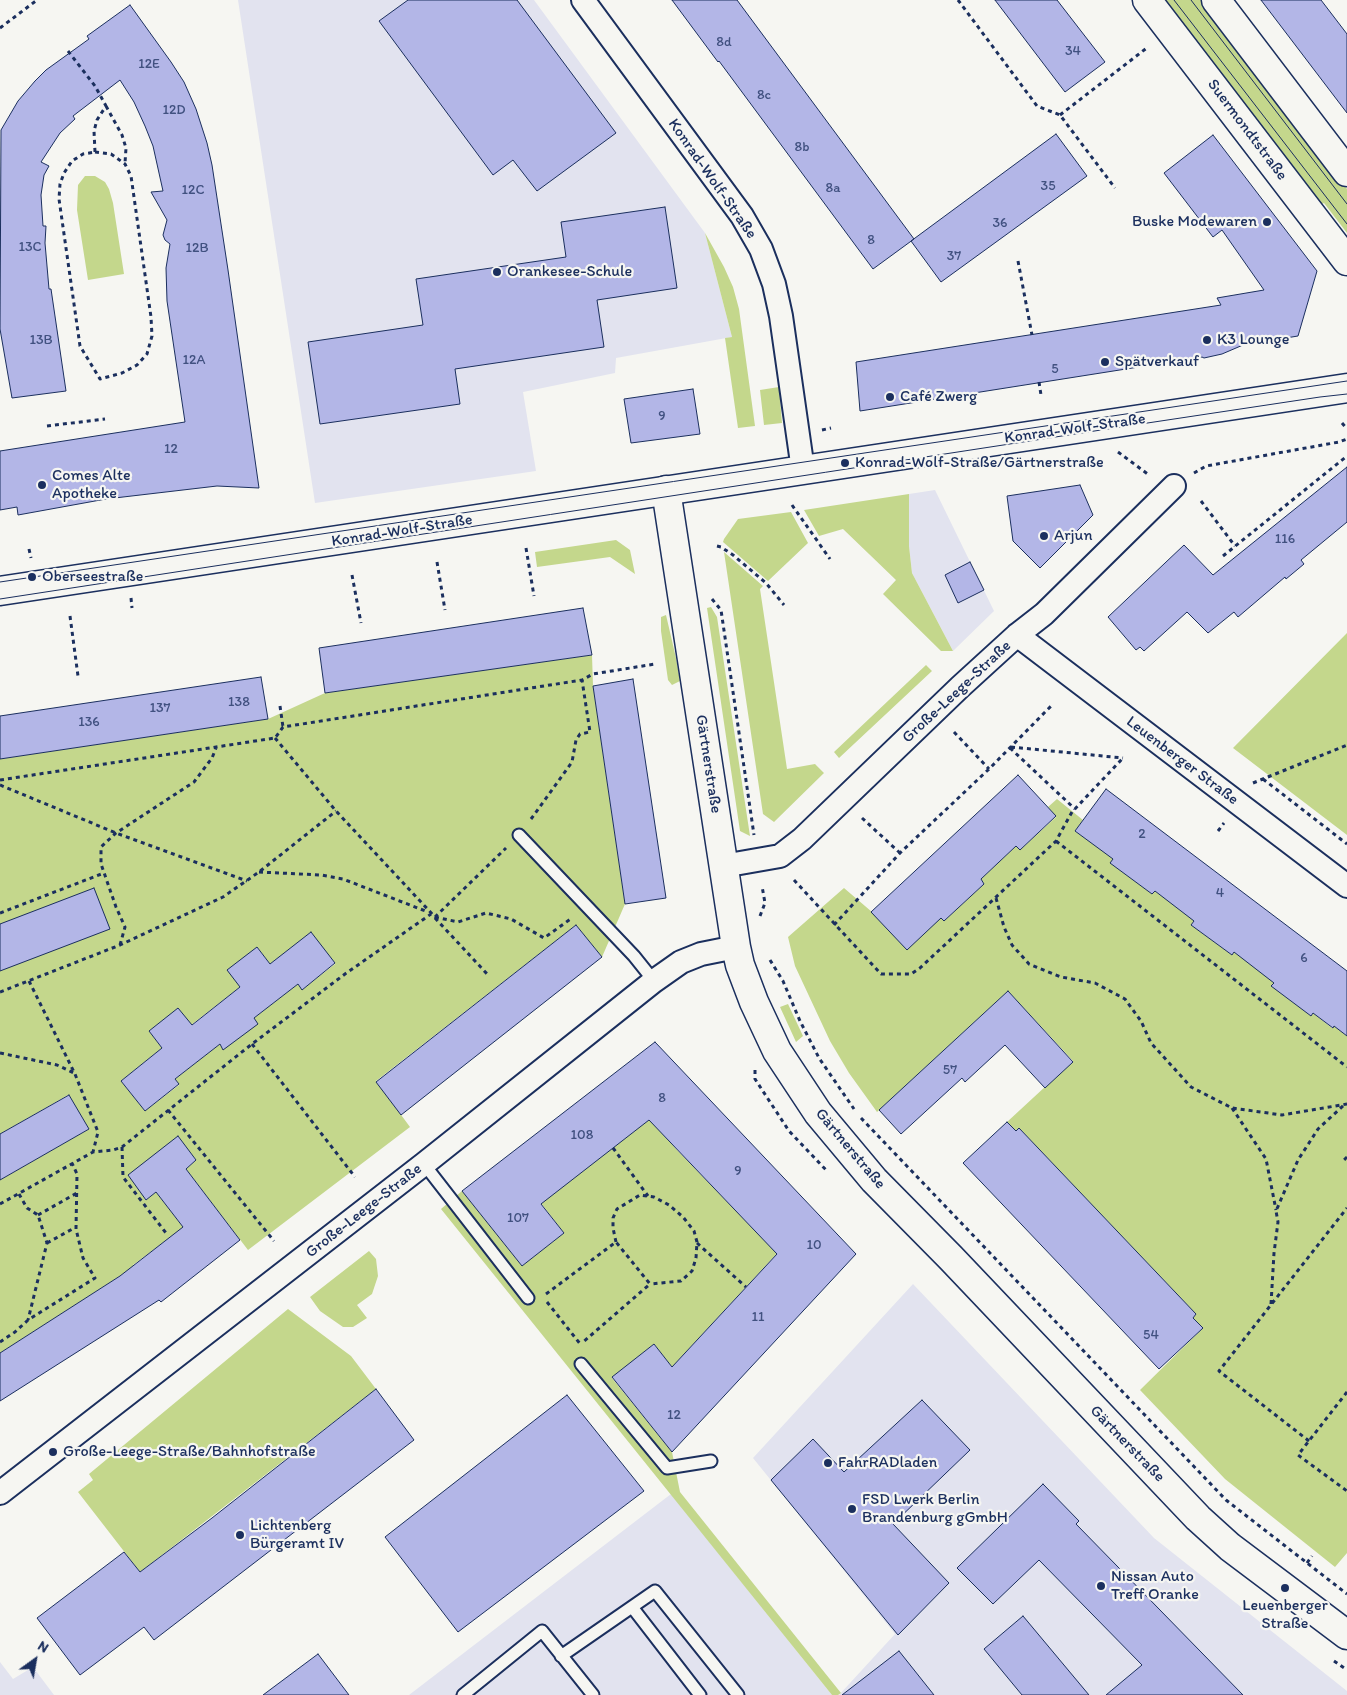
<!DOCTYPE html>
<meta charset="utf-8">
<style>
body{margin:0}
#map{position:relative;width:1347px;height:1695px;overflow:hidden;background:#f6f6f2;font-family:Itim,sans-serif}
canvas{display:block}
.north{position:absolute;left:10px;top:1635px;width:50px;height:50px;-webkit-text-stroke:4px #f6f6f2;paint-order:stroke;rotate:32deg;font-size:14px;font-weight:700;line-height:20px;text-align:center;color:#1b2f5e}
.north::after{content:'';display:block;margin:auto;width:18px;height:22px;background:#1b2f5e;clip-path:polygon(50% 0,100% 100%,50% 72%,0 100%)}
</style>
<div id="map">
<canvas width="1347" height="1695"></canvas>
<div class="north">N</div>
</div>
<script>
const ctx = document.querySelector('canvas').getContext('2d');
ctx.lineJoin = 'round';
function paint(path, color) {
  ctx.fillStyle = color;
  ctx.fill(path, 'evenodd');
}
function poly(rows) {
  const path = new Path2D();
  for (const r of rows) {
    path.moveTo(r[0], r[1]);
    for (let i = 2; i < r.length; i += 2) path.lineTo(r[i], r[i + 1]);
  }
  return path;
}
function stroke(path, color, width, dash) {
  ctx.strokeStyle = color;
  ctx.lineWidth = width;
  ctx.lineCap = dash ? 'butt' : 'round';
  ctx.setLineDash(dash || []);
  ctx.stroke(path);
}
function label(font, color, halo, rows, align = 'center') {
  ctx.font = font + ' Itim,sans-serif';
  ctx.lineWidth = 4.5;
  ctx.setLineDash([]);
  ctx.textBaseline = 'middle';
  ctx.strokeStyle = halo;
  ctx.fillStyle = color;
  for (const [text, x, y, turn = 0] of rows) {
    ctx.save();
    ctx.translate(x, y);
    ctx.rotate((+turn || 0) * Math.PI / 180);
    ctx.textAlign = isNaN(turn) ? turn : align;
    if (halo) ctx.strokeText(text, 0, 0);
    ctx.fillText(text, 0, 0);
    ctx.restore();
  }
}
paint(poly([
 [238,0,534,0,705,233,732,337,616,358,615,373,523,392,536,471,315,503],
 [935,490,994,611,953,651,912,573,909,546,909,494],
 [913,1284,1154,1538,1347,1691,1347,1695,839,1695,895,1634,753,1458],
 [671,1494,832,1695,409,1695],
 [0,1662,13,1679,33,1667,54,1695,0,1695]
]), '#e2e3ef');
paint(poly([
 [1163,0,1204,0,1347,189,1347,233,1324,203,1320,205],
 [85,176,95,176,105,182,109,189,113,203,124,274,88,280,77,210,78,185],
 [705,233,724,267,733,287,739,309,755,426,738,428,725,338,732,337],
 [779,387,782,423,764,425,760,390],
 [909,494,909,546,912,573,953,651,941,651,883,594,896,580,843,529,819,536,804,510],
 [791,512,808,543,768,581,723,542,724,539,738,519],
 [616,540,630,550,635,574,610,557,537,567,535,552],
 [724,552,763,586,760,589,787,769,815,764,824,773,774,822,763,814],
 [711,607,717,617,750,836,740,831,707,608],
 [666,615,676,658,680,681,672,685,668,680,661,631,661,617],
 [1347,633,1347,835,1233,748],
 [592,655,593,686,625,904,602,957,576,925,376,1081,410,1127,248,1250,186,1169,196,1160,178,1137,146,1200,156,1192,186,1231,164,1242,133,1265,134,1267,0,1353,0,1180,89,1129,68,1095,0,1134,0,759,268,719,325,693],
 [311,933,335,964,303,989,298,984,254,1018,223,1049,220,1044,175,1079,179,1085,145,1111,121,1081,162,1048,149,1031,178,1009,191,1025,240,987,257,947,270,964],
 [926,665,932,671,839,758,834,752],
 [1057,799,1083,820,1075,831,1114,858,1111,863,1152,894,1155,891,1195,920,1191,925,1232,955,1234,952,1275,981,1272,986,1311,1016,1313,1013,1332,1028,1334,1026,1347,1036,1347,1553,1335,1567,1225,1479,1140,1390,1203,1328,1193,1318,1196,1314,1020,1129,1016,1131,1007,1122,1073,1061,1008,991,877,1112,849,1073,830,1041,795,966,788,937,844,888,872,912,940,917,944,921,984,884,981,879,1016,846,1020,850,1056,817,1048,807],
 [788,1004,803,1036,796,1042,780,1007],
 [655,1115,663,1134,677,1150,765,1241,782,1248,672,1367,654,1344,612,1378,672,1452,680,1492,841,1693,838,1695,832,1695,441,1209,462,1191,522,1266,564,1233,541,1203],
 [369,1251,376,1259,378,1276,372,1294,357,1305,367,1318,353,1327,343,1327,320,1311,310,1297],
 [288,1309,351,1356,376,1389,140,1572,78,1492,93,1480,89,1474]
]), '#c4d78c');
const building = poly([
 [408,0,517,0,616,133,537,191,513,160,493,175,379,21,408,0],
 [672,0,737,0,914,239,873,269,719,61,718,62,672,0],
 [995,0,1057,0,1105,62,1065,92,995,0],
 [1261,0,1321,0,1347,34,1347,113,1261,0],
 [130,5,171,62,184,82,196,109,207,143,212,165,228,270,259,488,217,486,106,499,18,515,17,507,0,510,0,451,185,422,167,301,166,268,170,244,165,240,163,235,167,220,151,192,163,191,153,146,145,126,134,102,120,80,73,116,75,119,60,133,41,162,49,166,44,175,41,195,43,226,46,226,45,243,49,289,51,289,66,391,12,398,0,329,1,130,18,101,35,81,46,70,89,39,87,36,130,5],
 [1056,134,1087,176,941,282,911,241,1056,134],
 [1213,135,1317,271,1298,336,1243,345,1222,354,1204,358,1202,357,860,411,856,362,1221,305,1217,298,1264,290,1222,230,1213,237,1164,173,1213,135],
 [665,207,677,288,597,300,604,347,455,369,460,404,320,424,308,342,423,325,416,279,566,257,561,222,665,207],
 [693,389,700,434,631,443,624,399,693,389],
 [1347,467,1347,522,1301,560,1304,564,1286,579,1285,577,1238,617,1234,612,1208,633,1187,612,1144,651,1140,647,1136,650,1108,617,1184,545,1213,575,1347,467],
 [1080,485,1093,515,1040,568,1013,541,1007,496,1080,485],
 [970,562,984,590,958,603,945,575,970,562],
 [583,608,592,655,325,693,319,648,583,608],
 [261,677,268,719,0,759,0,716,261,677],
 [633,679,666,898,625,904,593,686,633,679],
 [1018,775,1056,816,1020,850,1016,846,981,879,984,884,944,921,941,918,907,950,871,912,1018,775],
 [1106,789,1347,971,1347,1036,1334,1026,1333,1028,1313,1013,1311,1016,1271,986,1274,983,1234,952,1232,955,1191,925,1194,921,1155,891,1152,894,1110,863,1113,859,1075,831,1106,789],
 [94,888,110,929,0,971,0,924,94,888],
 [576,925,602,957,401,1115,376,1082,576,925],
 [311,932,335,963,302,990,298,984,254,1018,258,1024,223,1050,220,1044,175,1079,179,1084,145,1111,121,1081,162,1048,149,1031,178,1008,192,1025,240,987,227,970,257,947,270,964,311,932],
 [1008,991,1073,1062,1045,1088,1005,1045,965,1082,962,1078,901,1134,879,1110,1008,991],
 [655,1042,856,1254,672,1452,612,1377,654,1344,672,1367,777,1254,649,1120,541,1204,564,1233,522,1266,462,1191,655,1042],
 [69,1095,89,1129,0,1180,0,1134,69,1095],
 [1007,1122,1016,1131,1019,1128,1196,1314,1193,1318,1203,1328,1159,1369,963,1163,1007,1122],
 [178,1136,196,1160,186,1169,240,1240,161,1302,159,1300,0,1401,0,1353,120,1276,183,1227,156,1192,146,1200,128,1175,178,1136],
 [376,1389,414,1440,154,1640,144,1627,80,1675,37,1618,124,1552,140,1572,212,1518,376,1389],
 [567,1395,644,1491,458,1632,385,1537,567,1395],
 [922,1400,970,1450,893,1524,949,1583,898,1635,771,1480,813,1439,844,1472,922,1400],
 [1043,1484,1079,1521,1076,1524,1243,1695,1106,1695,1142,1665,1039,1560,993,1604,957,1568,1043,1484],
 [1023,1616,1089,1695,1022,1695,984,1649,1023,1616],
 [899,1651,934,1695,842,1695,899,1651],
 [318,1654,349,1695,263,1695,318,1654]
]);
paint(building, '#b3b6e7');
stroke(building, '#1b2f5e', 1);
const service = poly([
 [519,835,634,956,654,981],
 [424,1164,528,1298],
 [581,1364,667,1468,711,1461],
 [632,1607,700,1695],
 [561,1656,655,1591,738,1695],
 [463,1695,542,1631,593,1695]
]);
const minor = poly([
 [583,0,742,216,761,249,774,284,781,316,803,470],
 [1017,635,1347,886],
 [723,866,780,856,802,839,960,687,1017,635,1044,614,1174,486],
 [0,1493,424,1164,654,981,681,962,701,954,736,947]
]);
const tertiary = poly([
 [666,490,736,947,740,965,754,1002,777,1051,818,1113,874,1180,951,1258,1198,1518,1230,1547,1347,1635]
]);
const secondary = poly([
 [1147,0,1347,261],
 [1216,0,1347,172],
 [0,591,1347,388]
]);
stroke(service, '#1b2f5e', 15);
stroke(minor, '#1b2f5e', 26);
stroke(tertiary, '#1b2f5e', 31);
stroke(secondary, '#1b2f5e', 31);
stroke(poly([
 [958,0,1037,106,1060,115,1115,188],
 [0,28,37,0],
 [68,51,95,86,106,106,97,120,94,131,95,152],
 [106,106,122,135,126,148,125,163],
 [1060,115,1148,47],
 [95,152,111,154,125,164,131,176,151,317,152,336,147,354,137,365,122,373,100,379,80,346,59,199,60,184,64,173,72,161,83,154,95,152],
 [1018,261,1032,335],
 [1039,382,1041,395],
 [1342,423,1347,429],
 [47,426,105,419],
 [822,430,831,428],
 [1118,452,1149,475],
 [1194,473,1206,466,1339,442,1347,439],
 [1201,501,1235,546],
 [792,505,830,559],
 [717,546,721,547,733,555,766,583,784,605],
 [526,548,534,596],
 [29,549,31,558],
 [1223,556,1347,456],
 [437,562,445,610],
 [352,575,361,623],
 [131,598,132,608],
 [712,599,721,610,754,835],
 [70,616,78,676],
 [280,706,283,727],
 [954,732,989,769],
 [275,738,336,811,435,917,506,848],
 [1011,747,1123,758],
 [1010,748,1075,809],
 [1263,779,1347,844],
 [0,780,275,738,283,727,582,680,593,674,655,664],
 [1253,783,1347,745],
 [0,785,116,833,247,881],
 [862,818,900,853],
 [531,819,572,762,576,740,580,734,590,732,582,680],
 [1218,831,1224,823],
 [1056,841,1347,1067],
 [259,872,321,875,343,879,428,912],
 [794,880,881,974,911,974,920,968,1056,841,1072,812,1123,758],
 [996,898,1004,927,1012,945,1029,964,1061,977,1095,983,1125,999,1141,1021,1151,1043,1191,1087,1232,1108,1282,1115,1347,1104],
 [0,913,104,873],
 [760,916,765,903,762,886],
 [435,917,458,922,486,913,511,919,544,938,572,918],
 [435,918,489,976],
 [834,925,900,853,989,769,1053,704],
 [120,945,125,927,116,907,101,864,101,847,116,833,194,782,212,758,216,748],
 [770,960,783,981,800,1021,819,1058,854,1109],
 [29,981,75,1074,98,1132,93,1152],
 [0,992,120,945,223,897,259,872,336,811],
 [252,1044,355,1177],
 [0,1053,57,1065,74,1073],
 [755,1070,755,1079,789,1131,827,1171],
 [1232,1108,1266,1159,1276,1210],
 [168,1110,274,1241],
 [861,1118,1226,1500,1347,1594],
 [122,1147,123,1177,166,1233],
 [613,1148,648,1196],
 [1347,1157,1344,1160,1347,1162],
 [19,1194,27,1208,38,1215,47,1243,28,1320],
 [0,1204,93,1152,113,1150,122,1147,252,1044,345,974,431,914],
 [38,1215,77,1193],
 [616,1242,613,1228,613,1218,617,1209,640,1195,654,1197,669,1205,683,1217,694,1231,697,1242,696,1258,692,1271,681,1281,650,1284],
 [47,1243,76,1227],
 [697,1243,746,1287],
 [546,1294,616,1242,650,1284,582,1343],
 [547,1302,581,1345],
 [1271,1304,1274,1253,1278,1222,1276,1211,1298,1160,1318,1129,1344,1105],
 [0,1342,15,1332,28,1320,95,1278,83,1258,76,1229,77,1174,72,1163],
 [1347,1392,1298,1455,1347,1491],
 [1309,1441,1219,1371,1347,1208],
 [1307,1563,1312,1556],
 [1334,1661,1347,1670]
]), '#1b2f5e', 3, [4, 4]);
stroke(service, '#f6f6f2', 11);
stroke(minor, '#f6f6f2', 22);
stroke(tertiary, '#f6f6f2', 28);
stroke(secondary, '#f6f6f2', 28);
stroke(poly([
 [1174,0,1347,224],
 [1191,0,1347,204],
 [0,582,1347,381],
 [0,599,1101,430,1320,397,1347,394]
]), '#1b2f5e', 1);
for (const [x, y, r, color] of [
 [1267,222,5,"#1b2f5e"],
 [497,272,5,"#1b2f5e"],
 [1207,340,5,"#1b2f5e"],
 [1105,362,5,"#1b2f5e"],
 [890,397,5,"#1b2f5e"],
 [845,463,5,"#1b2f5e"],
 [42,485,5,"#1b2f5e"],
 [1044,536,5,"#1b2f5e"],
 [32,577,5,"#1b2f5e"],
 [53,1452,5,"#1b2f5e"],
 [828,1463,5,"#1b2f5e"],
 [852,1509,5,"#1b2f5e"],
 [240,1535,5,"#1b2f5e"],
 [1101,1586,5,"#1b2f5e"],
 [1285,1588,5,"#1b2f5e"]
]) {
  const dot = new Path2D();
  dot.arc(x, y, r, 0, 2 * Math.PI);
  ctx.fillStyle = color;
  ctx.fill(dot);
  stroke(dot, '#f6f6f2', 2);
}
label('14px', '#415180', null, [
 ["8d",724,42],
 ["34",1073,51],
 ["12E",149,64],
 ["8c",764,95],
 ["12D",174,110],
 ["8b",802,147],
 ["35",1048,186],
 ["8a",833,188],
 ["12C",193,190],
 ["36",1000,223],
 ["8",871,240],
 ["13C",30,247],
 ["12B",197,248],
 ["37",954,256],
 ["13B",41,340],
 ["12A",194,360],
 ["5",1055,369],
 ["9",662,416],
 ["12",171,449],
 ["116",1285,539],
 ["138",239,702],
 ["137",160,708],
 ["136",89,722],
 ["2",1142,834],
 ["4",1220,893],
 ["6",1304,958],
 ["57",950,1070],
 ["8",662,1098],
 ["108",582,1135],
 ["9",738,1171],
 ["107",518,1218],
 ["10",814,1245],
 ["11",758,1317],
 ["54",1151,1335],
 ["12",674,1415]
]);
label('16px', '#1b2f5e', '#f6f6f2', [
 ["Suermondtstraße",1247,130,53],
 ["Konrad-Wolf-Straße",712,179,55],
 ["Konrad-Wolf-Straße",1075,429,-8],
 ["Konrad-Wolf-Straße",402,531,-9],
 ["Große-Leege-Straße",957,692,-43],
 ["Leuenberger Straße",1182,761,37],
 ["Gärtnerstraße",708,764,81],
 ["Gärtnerstraße",850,1149,50],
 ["Große-Leege-Straße",364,1211,-38],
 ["Gärtnerstraße",1127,1444,46]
]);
label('16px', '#1b2f5e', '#f6f6f2', [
 ["Buske Modewaren",1257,222,"right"],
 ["Orankesee-Schule",507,272],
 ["K3 Lounge",1217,340],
 ["Spätverkauf",1115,362],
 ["Café Zwerg",900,397],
 ["Konrad-Wolf-Straße/Gärtnerstraße",855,463],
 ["Comes Alte",52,476],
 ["Apotheke",52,494],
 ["Arjun",1054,536],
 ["Oberseestraße",42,577],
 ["Große-Leege-Straße/Bahnhofstraße",63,1452],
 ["FahrRADladen",838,1463],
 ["FSD Lwerk Berlin",862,1500],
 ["Brandenburg gGmbH",862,1518],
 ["Lichtenberg",250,1526],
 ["Bürgeramt IV",250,1544],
 ["Nissan Auto",1111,1577],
 ["Treff Oranke",1111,1595],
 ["Leuenberger",1285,1606,"center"],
 ["Straße",1285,1624,"center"]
], 'left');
</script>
